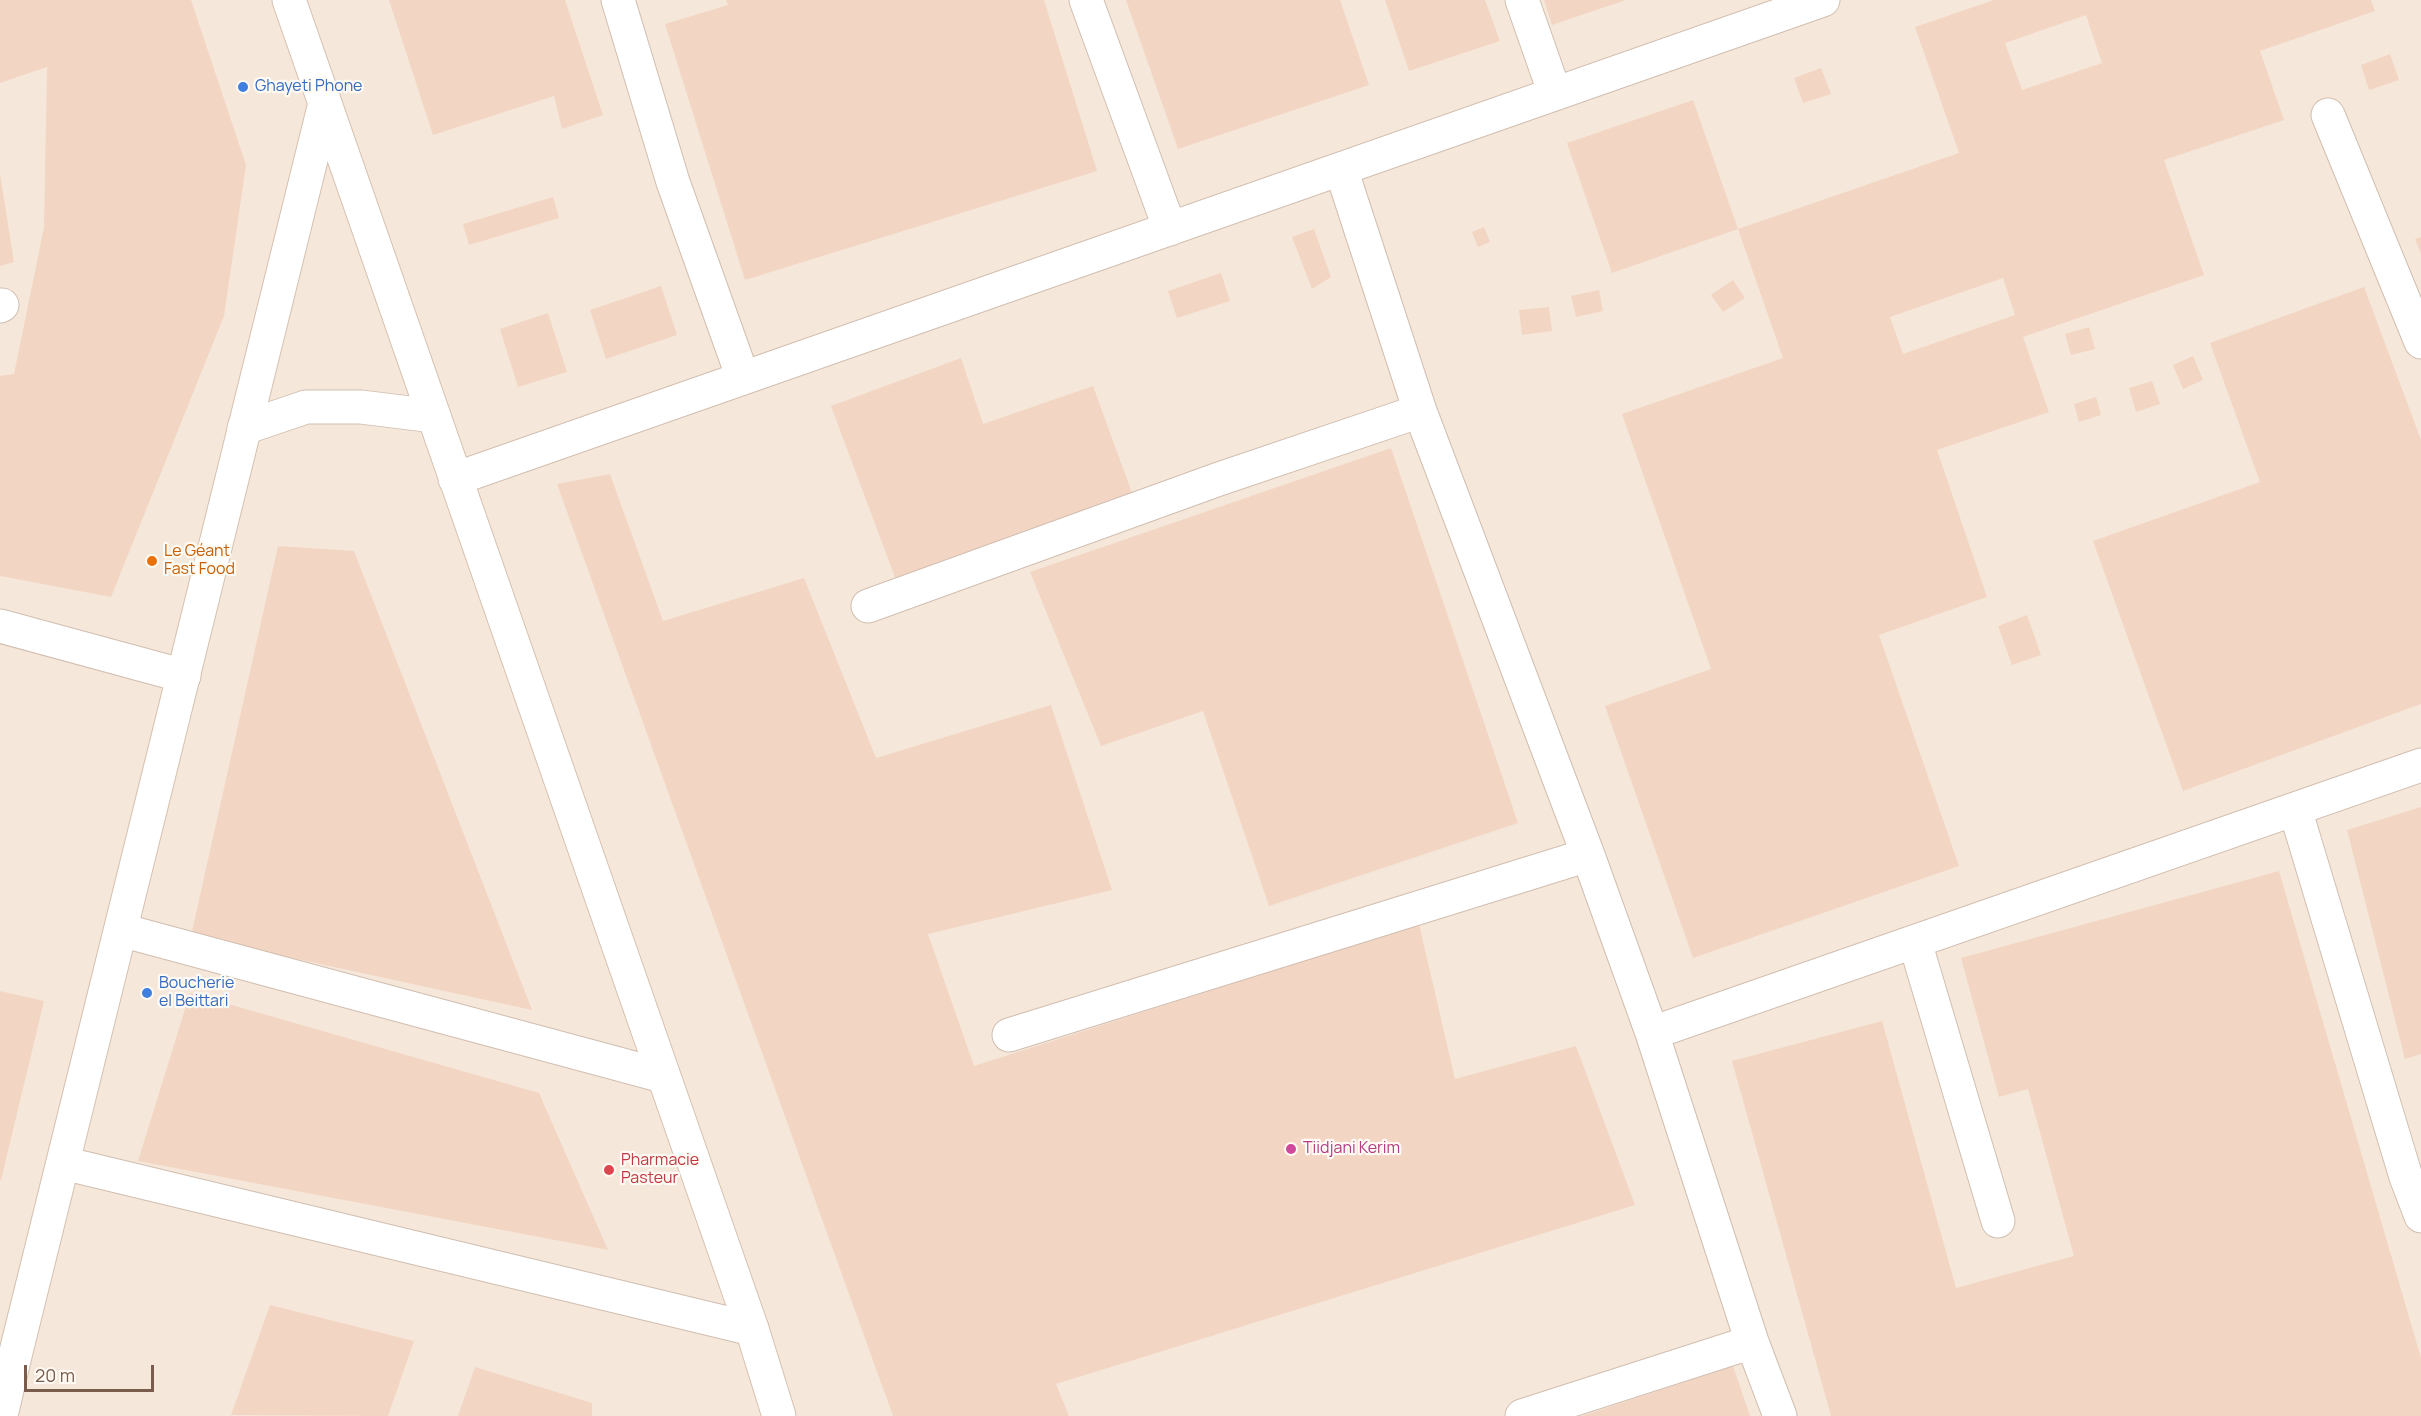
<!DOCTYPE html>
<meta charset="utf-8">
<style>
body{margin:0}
#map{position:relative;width:2421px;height:1416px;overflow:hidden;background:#fdf6ec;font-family:Manrope,sans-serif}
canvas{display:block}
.scale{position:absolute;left:24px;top:1365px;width:130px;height:27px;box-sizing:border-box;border:3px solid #7a5c4d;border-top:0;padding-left:8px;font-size:18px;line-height:21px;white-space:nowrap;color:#7a5c4d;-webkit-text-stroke:4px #fffaf3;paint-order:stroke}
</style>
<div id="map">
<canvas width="2421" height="1416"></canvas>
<div class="scale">20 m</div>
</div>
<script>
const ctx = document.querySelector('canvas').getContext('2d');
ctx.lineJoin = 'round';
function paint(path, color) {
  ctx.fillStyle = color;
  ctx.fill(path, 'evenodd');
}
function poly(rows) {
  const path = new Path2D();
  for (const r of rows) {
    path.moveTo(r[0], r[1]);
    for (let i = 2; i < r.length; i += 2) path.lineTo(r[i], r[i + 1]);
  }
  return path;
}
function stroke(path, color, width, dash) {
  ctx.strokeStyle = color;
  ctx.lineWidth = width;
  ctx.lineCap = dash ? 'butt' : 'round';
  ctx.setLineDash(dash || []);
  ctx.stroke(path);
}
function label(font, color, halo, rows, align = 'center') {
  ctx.font = font + ' Manrope,sans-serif';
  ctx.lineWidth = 4.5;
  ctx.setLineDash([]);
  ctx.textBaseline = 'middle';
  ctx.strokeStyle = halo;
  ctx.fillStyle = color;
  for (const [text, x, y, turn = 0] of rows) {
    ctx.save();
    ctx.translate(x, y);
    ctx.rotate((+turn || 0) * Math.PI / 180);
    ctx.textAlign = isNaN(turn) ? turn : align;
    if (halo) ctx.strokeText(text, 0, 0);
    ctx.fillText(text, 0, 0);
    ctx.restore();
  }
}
paint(poly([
 [0,0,2421,0,2421,1416,0,1416]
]), '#f5e8da');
paint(poly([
 [0,0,191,0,246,165,224,316,111,597,0,576,0,376,14,374,44,227,47,67,0,83],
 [389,0,565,0,603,115,562,129,554,96,433,135],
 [726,0,1044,0,1097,171,745,280,665,24,728,5],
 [1126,0,1340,0,1369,85,1178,149],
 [1385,0,1485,0,1500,41,1409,71],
 [1544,0,1626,0,1552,25],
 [1994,0,2371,0,2375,11,2260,51,2284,120,2164,160,2204,275,2023,337,2049,412,1937,450,1987,597,1879,635,1959,866,1693,958,1605,706,1711,669,1622,414,1783,358,1738,229,1959,153,1915,27],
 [2086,15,2102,63,2022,90,2005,43],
 [2003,278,2015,315,1903,354,1890,317],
 [2390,54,2399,80,2369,90,2361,65],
 [1821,68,1831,94,1803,103,1794,78],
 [1693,100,1738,229,1612,273,1567,143],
 [0,174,14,262,0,266],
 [553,197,559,218,469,245,463,224],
 [1484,227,1490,242,1478,247,1472,232],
 [1314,229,1331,277,1312,289,1292,237],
 [2421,237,2421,254,2415,239],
 [1221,273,1230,301,1177,318,1168,291],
 [1733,280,1745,298,1723,312,1711,295],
 [661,286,677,335,606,359,590,310],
 [2364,287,2421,440,2421,704,2183,791,2093,541,2260,482,2210,343],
 [1599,290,1603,311,1576,317,1571,296],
 [1549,307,1552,331,1522,335,1519,310],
 [548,313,567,372,518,387,500,329],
 [2089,327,2095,349,2071,355,2065,334],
 [2193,356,2203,380,2183,389,2173,365],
 [961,358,983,424,1093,386,1132,493,896,580,831,406],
 [2152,381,2160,404,2136,412,2129,388],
 [2096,397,2101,415,2079,422,2074,404],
 [1391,448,1518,823,1269,906,1203,711,1101,746,1030,572],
 [610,474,663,621,804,578,876,758,1051,705,1112,890,928,934,974,1066,1419,924,1455,1079,1576,1046,1635,1205,1056,1384,1069,1416,893,1416,557,484],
 [278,546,354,551,532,1010,191,936],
 [2027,615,2041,655,2012,665,1998,626],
 [2421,807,2421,1054,2405,1059,2347,830],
 [2279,871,2421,1358,2421,1416,1831,1416,1732,1061,1882,1021,1956,1288,2074,1256,2028,1089,1999,1097,1961,958],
 [0,991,44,1001,1,1180,0,1180],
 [190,993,539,1093,608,1250,138,1161],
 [270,1305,414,1341,388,1416,231,1415],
 [1733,1366,1750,1416,1582,1416],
 [475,1367,592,1403,592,1416,458,1416]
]), '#f3d5c3');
const street = poly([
 [618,0,673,182,743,378],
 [1086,0,1170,229],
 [1522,0,1555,94],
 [2328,115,2421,342],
 [1341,169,1420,411,1588,855,1652,1033,1752,1342,1780,1416],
 [0,306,2,305],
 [244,428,306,407,361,407,434,416],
 [455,479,1823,0],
 [868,606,1219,479,1420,411],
 [0,626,184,676],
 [2295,809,2406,1177,2421,1216],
 [121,930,663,1076],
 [1915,942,1998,1221],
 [1652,1033,2421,765],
 [1009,1035,1588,855],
 [63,1163,752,1329],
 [1,1416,11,1372],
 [1522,1416,1752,1342]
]);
const secondary = poly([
 [289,0,752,1329,779,1416],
 [0,1369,11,1372,325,103]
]);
stroke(street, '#d1beb0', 35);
stroke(secondary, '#d6c0b0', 35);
stroke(street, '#fff', 33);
stroke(secondary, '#fff', 33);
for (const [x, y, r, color] of [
 [243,87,6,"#3f7fe0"],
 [152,561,6,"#e8710a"],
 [147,993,6,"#3f7fe0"],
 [1291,1149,6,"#d1479c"],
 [609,1170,6,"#e0444e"]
]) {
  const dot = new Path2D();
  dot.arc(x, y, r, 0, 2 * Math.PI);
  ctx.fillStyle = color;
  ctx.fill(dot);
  stroke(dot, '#fffaf3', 2);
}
label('16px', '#366cbe', '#fffaf3', [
 ["Ghayeti Phone",255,87],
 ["Boucherie",159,984],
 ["el Beittari",159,1002]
], 'left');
label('16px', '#c56008', '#fffaf3', [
 ["Le Géant",164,552],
 ["Fast Food",164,570]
], 'left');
label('16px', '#b23c85', '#fffaf3', [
 ["Tiidjani Kerim",1303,1149]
], 'left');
label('16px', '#be3a42', '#fffaf3', [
 ["Pharmacie",621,1161],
 ["Pasteur",621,1179]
], 'left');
</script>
